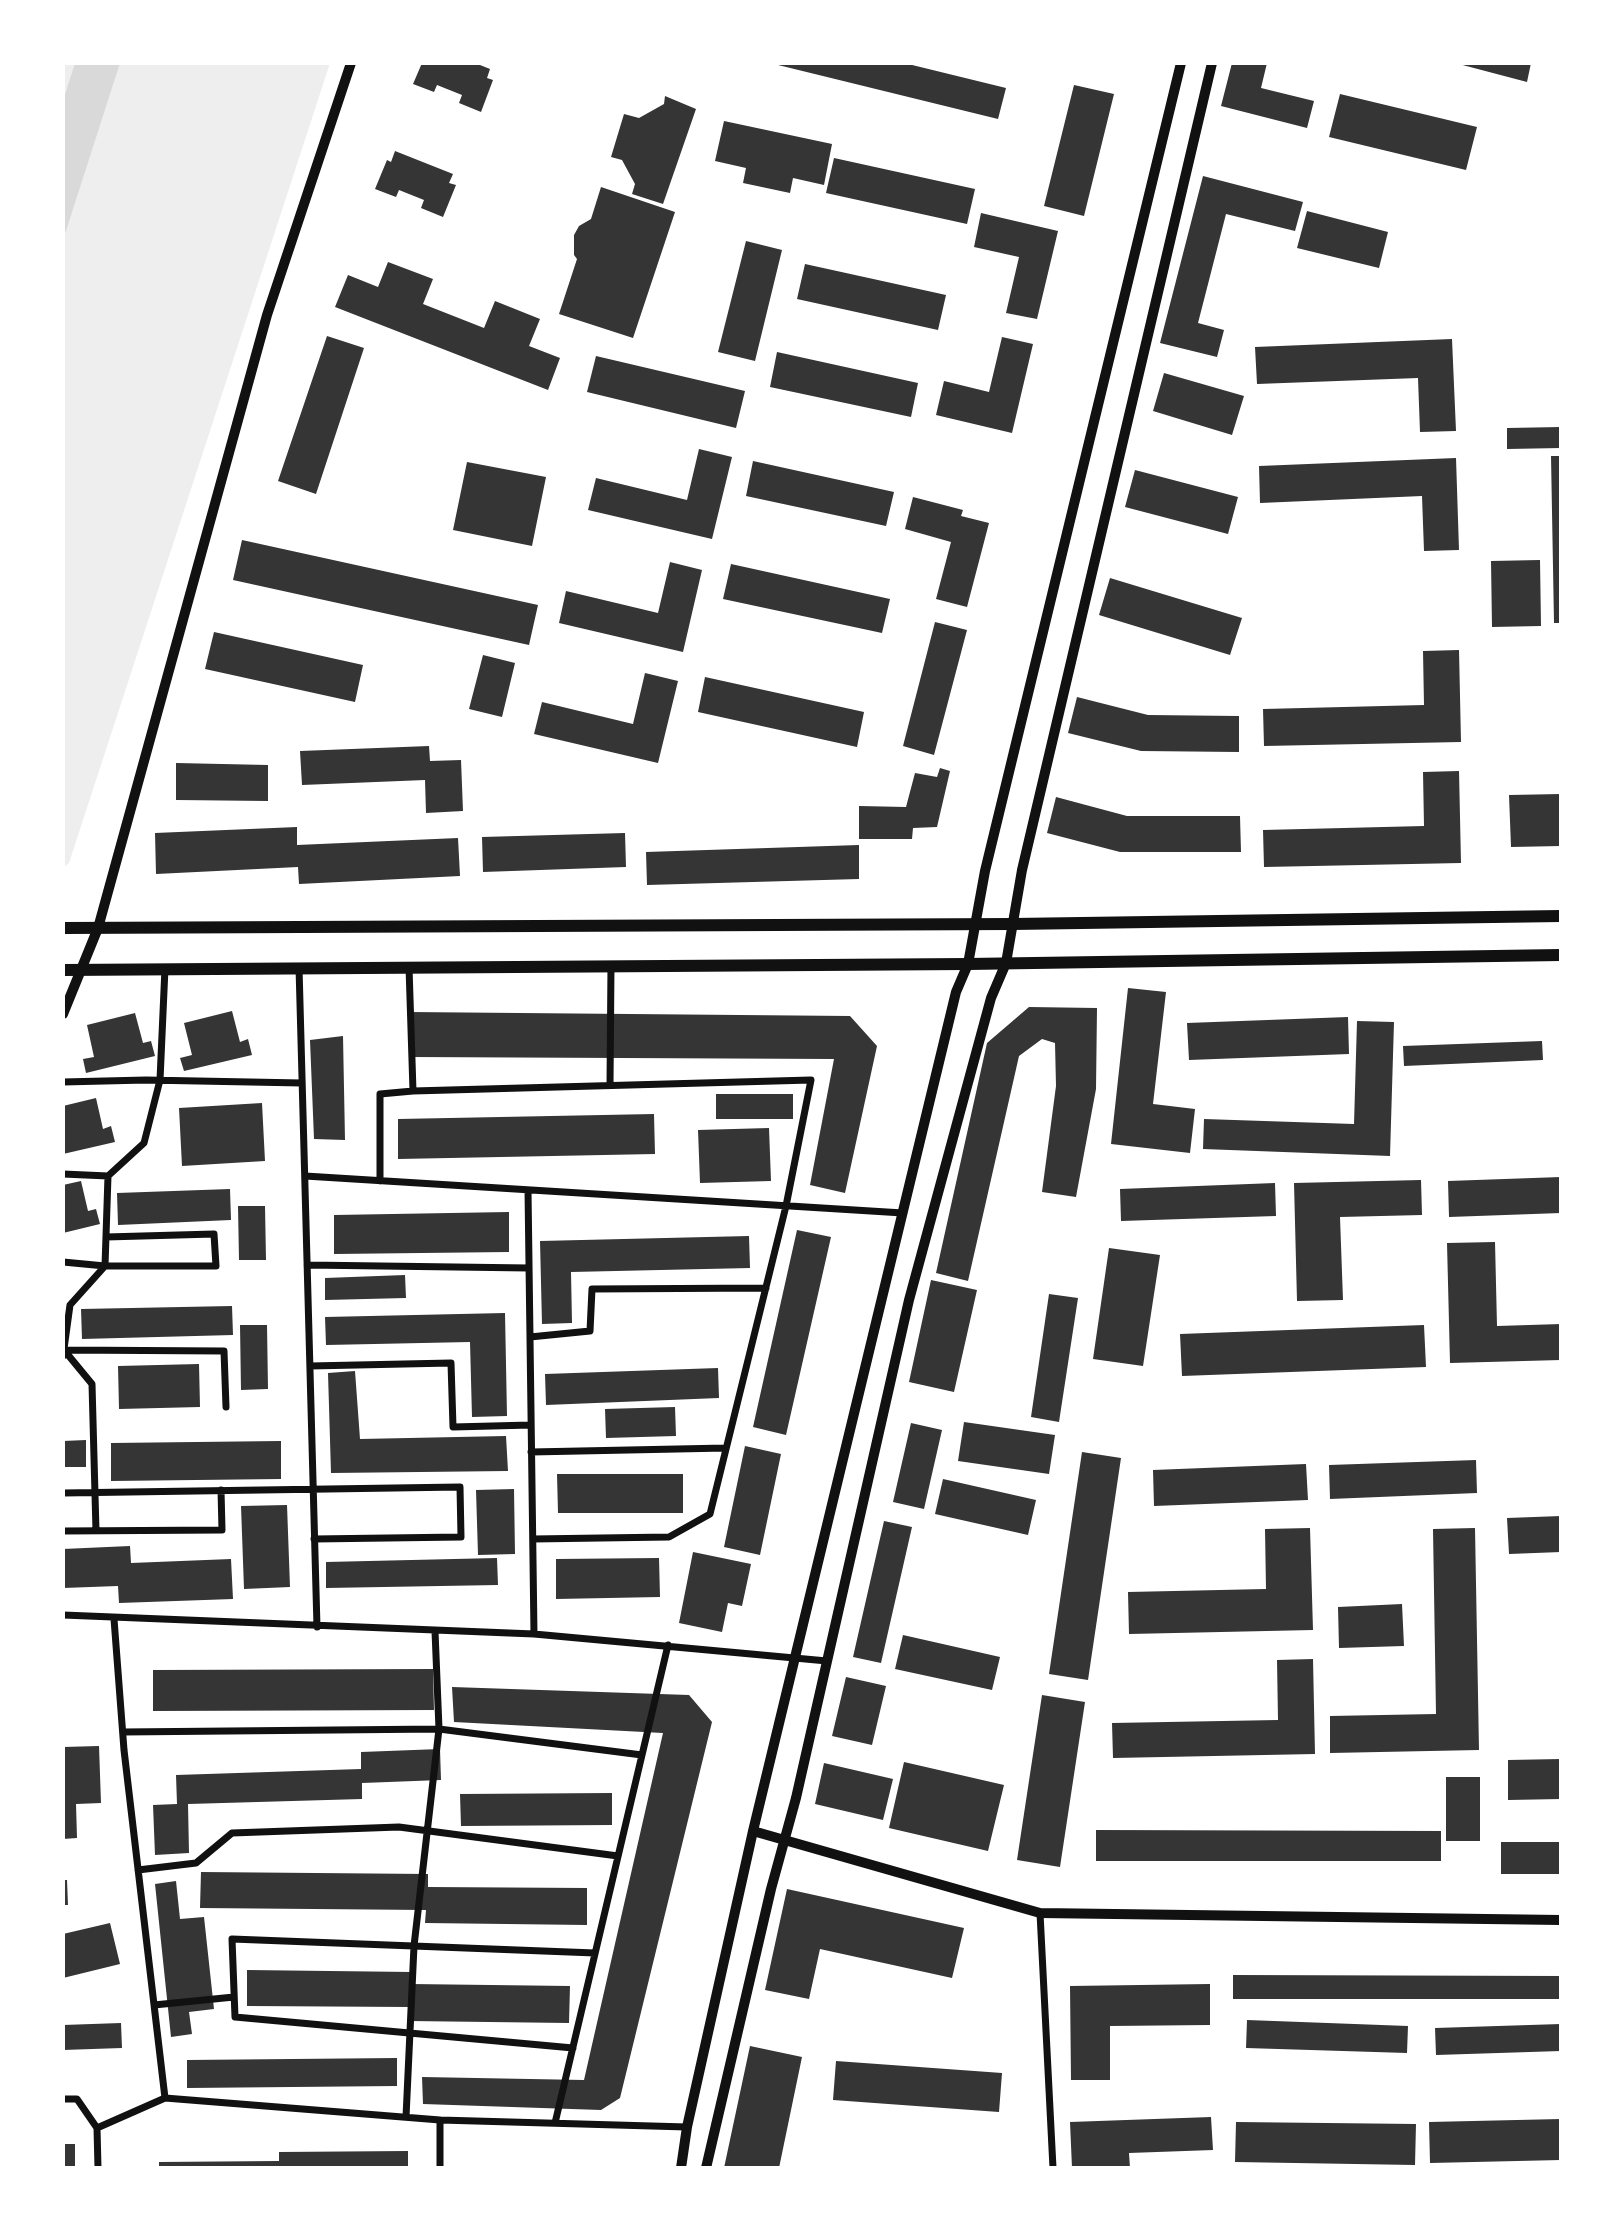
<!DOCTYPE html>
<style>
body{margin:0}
#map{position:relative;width:1624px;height:2231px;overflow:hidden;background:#fff;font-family:Figtree,sans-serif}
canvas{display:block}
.frame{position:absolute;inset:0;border:65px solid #fff;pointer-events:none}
</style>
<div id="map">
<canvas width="1624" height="2231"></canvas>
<div class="frame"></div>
</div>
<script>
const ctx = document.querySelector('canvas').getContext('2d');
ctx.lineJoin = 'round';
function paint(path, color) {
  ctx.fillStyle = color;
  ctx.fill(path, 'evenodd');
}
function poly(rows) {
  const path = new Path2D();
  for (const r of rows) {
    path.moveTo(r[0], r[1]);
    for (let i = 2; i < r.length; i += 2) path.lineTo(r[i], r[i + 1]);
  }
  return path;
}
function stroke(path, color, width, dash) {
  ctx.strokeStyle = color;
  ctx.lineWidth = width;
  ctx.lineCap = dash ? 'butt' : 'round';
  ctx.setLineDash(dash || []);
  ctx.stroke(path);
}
paint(poly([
 [63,63,330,63,69,863,63,868]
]), '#eee');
paint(poly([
 [75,63,120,63,63,240,63,101]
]), '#d9d9d9');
paint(poly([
 [422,63,475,63,490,69,487,78,493,80,481,112,459,103,462,95,437,85,434,92,413,84],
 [904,63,1006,88,998,119,774,64],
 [1232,63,1267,63,1261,88,1314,101,1307,128,1221,106],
 [1455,63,1531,63,1527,82],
 [1074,85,1114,94,1084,216,1044,206],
 [1340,94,1477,127,1466,170,1329,137],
 [665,96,696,109,663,204,632,194,635,184,622,160,611,157,624,114,639,118,664,104],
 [724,121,832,144,824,185,793,178,790,193,743,183,746,168,715,161],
 [395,151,453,174,449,183,456,185,443,217,421,208,424,200,399,190,396,197,375,189,387,160,391,162],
 [834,158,975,189,967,224,826,193],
 [1203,176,1303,202,1295,231,1226,214,1198,323,1224,330,1217,357,1160,343],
 [601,187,675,212,633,338,559,314,577,259,574,255,574,235,579,226,591,219],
 [1307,211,1388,232,1379,268,1297,248],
 [981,213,1058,231,1037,319,1006,313,1019,257,974,247],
 [746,241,782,250,755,361,718,352],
 [388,262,433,279,423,304,484,328,495,301,540,319,529,346,560,358,548,390,335,307,348,275,378,287],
 [805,264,946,295,938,330,797,299],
 [327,336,364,348,316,494,278,481],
 [1002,337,1033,344,1012,433,936,415,944,381,989,392],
 [1452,339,1456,431,1420,432,1418,378,1257,384,1255,347],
 [777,352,918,383,911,417,770,387],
 [596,356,745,391,736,428,587,392],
 [1164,373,1244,396,1232,435,1153,411],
 [1561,427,1561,448,1507,449,1507,428],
 [699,449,732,457,712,539,588,510,596,478,687,500],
 [1551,456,1561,456,1561,623,1554,623],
 [1456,458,1459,550,1424,551,1422,496,1260,503,1259,466],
 [753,461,894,492,886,526,746,496],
 [467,462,546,477,532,546,453,530],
 [1135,470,1238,497,1228,534,1125,507],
 [913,497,963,510,961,516,989,523,967,607,936,599,951,542,905,529],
 [242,540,538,605,529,645,233,580],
 [1540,560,1541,626,1492,627,1491,561],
 [670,562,702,570,683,652,559,623,566,591,658,613],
 [731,564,890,599,882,633,723,599],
 [1110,578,1242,618,1230,655,1099,615],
 [935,622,967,630,934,755,903,746],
 [214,632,363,665,355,702,205,669],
 [1459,650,1461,742,1264,746,1263,709,1424,705,1423,651],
 [483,655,515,663,502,717,469,709],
 [645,673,678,681,658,763,534,734,542,702,633,724],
 [705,677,864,712,857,747,698,712],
 [1077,697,1148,715,1239,716,1239,752,1141,751,1068,733],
 [429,746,430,761,461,760,463,811,426,813,425,780,302,785,300,751],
 [176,763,268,765,268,801,176,800],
 [940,768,950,771,937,827,913,828,912,839,859,839,859,806,906,807,915,773,937,777],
 [1459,771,1461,863,1264,867,1263,830,1424,826,1423,772],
 [1561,794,1561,846,1511,847,1509,795],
 [1056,797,1127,816,1240,816,1241,852,1120,852,1047,833],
 [297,827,297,845,458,838,460,876,299,884,298,867,156,874,155,833],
 [625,833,626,867,483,872,482,837],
 [859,845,859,879,647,885,646,852],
 [1128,988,1166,992,1153,1104,1195,1109,1190,1153,1111,1144],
 [1029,1007,1097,1008,1096,1089,1076,1197,1042,1192,1056,1086,1055,1043,1042,1039,1019,1056,968,1281,936,1273,987,1043],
 [232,1011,240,1042,248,1039,252,1055,184,1071,180,1058,192,1055,184,1023],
 [409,1012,850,1016,877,1046,845,1193,810,1185,834,1059,411,1057],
 [135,1013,143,1043,151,1041,155,1056,86,1073,83,1059,94,1057,87,1025],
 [1348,1017,1349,1054,1189,1060,1187,1023],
 [1357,1021,1394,1022,1390,1156,1203,1149,1204,1119,1354,1124],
 [343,1036,345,1140,314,1139,310,1040],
 [1542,1041,1543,1060,1404,1066,1403,1046],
 [716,1094,793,1094,793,1119,716,1119],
 [96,1098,103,1129,111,1126,115,1142,63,1154,63,1106],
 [262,1103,265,1161,182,1166,179,1108],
 [654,1114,655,1154,398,1159,398,1119],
 [769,1128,771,1181,700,1183,698,1130],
 [1561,1177,1561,1213,1449,1217,1448,1181],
 [1421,1180,1422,1215,1340,1217,1343,1300,1297,1301,1294,1183],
 [81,1181,88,1211,96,1209,100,1224,63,1233,63,1185],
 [1275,1183,1276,1216,1121,1221,1120,1189],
 [230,1189,231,1220,118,1225,117,1193],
 [238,1206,265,1206,266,1260,239,1260],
 [509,1212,509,1252,334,1254,334,1215],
 [797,1230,831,1237,786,1435,753,1427],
 [749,1236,750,1268,571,1272,572,1323,542,1324,540,1241],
 [1495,1242,1497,1326,1561,1324,1561,1360,1450,1363,1447,1243],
 [1109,1248,1160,1255,1143,1366,1093,1359],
 [405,1275,406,1298,325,1300,325,1278],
 [931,1280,977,1290,954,1392,909,1382],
 [1049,1294,1078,1298,1059,1422,1031,1417],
 [232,1306,233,1335,82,1339,81,1309],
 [505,1313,507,1416,472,1417,470,1342,326,1345,325,1317],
 [240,1325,267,1325,268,1389,241,1390],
 [1424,1325,1426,1367,1182,1376,1180,1334],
 [199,1364,200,1407,119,1409,118,1366],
 [718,1368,719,1398,546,1405,545,1374],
 [355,1371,360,1439,506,1436,508,1471,331,1473,328,1373],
 [675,1407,676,1436,606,1438,605,1409],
 [964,1422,1055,1435,1049,1474,958,1461],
 [911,1423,942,1430,924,1509,893,1502],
 [86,1440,86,1467,63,1467,63,1441],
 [281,1441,281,1479,111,1481,111,1443],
 [745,1446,781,1454,760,1555,724,1547],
 [1082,1452,1121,1458,1088,1680,1049,1674],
 [1476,1460,1477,1493,1330,1499,1329,1465],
 [1306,1464,1308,1500,1154,1506,1153,1470],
 [557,1474,683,1474,683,1513,558,1513],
 [943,1479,1036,1500,1028,1535,935,1514],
 [514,1489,515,1554,478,1555,476,1490],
 [287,1505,290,1587,244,1589,241,1506],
 [1561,1516,1561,1552,1509,1554,1507,1518],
 [884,1521,912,1527,881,1663,853,1657],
 [1310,1528,1313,1630,1129,1634,1128,1592,1266,1589,1265,1529],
 [1475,1528,1479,1750,1330,1753,1330,1716,1436,1714,1433,1529],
 [130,1546,131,1563,231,1559,233,1599,119,1603,118,1586,63,1588,63,1549],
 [693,1552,751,1564,742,1606,728,1603,722,1632,679,1623],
 [497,1558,498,1585,326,1588,326,1562],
 [659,1558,660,1597,556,1599,556,1559],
 [1402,1604,1404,1646,1339,1648,1338,1607],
 [903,1635,1000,1657,992,1690,895,1669],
 [1313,1659,1315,1754,1113,1758,1112,1723,1278,1720,1277,1660],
 [433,1669,434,1710,153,1711,153,1670],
 [846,1677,886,1686,872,1745,832,1736],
 [452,1687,689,1695,712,1722,620,2098,601,2110,423,2104,422,2077,584,2080,663,1733,454,1722],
 [1042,1695,1085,1702,1060,1867,1017,1860],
 [99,1746,101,1803,76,1804,77,1838,63,1839,63,1747],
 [440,1749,441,1780,362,1783,362,1799,188,1804,189,1853,155,1855,153,1805,177,1804,176,1775,361,1769,361,1752],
 [1561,1759,1561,1799,1508,1800,1508,1760],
 [904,1762,1004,1785,988,1851,889,1828],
 [824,1763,893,1779,883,1820,815,1804],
 [1446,1777,1480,1777,1480,1841,1446,1841],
 [612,1793,612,1825,461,1826,460,1794],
 [1096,1830,1441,1831,1441,1861,1096,1861],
 [1501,1842,1561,1842,1561,1874,1501,1874],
 [201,1872,428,1874,428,1887,587,1888,587,1925,425,1923,426,1910,200,1908],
 [63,1880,67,1880,68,1905,63,1905],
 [176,1881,180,1919,204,1917,214,2009,189,2012,192,2034,171,2037,155,1884],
 [787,1889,964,1928,952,1978,820,1949,809,1999,765,1990],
 [110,1923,120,1964,63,1978,63,1934],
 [247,1970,412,1972,411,1984,570,1986,569,2023,409,2021,409,2007,247,2006],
 [1233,1975,1561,1976,1561,1999,1233,1999],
 [1210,1984,1210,2025,1110,2026,1110,2080,1071,2080,1070,1986],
 [1247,2020,1408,2026,1407,2053,1246,2048],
 [121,2023,122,2048,63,2050,63,2025],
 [1561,2024,1561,2051,1436,2055,1435,2028],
 [750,2046,802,2057,779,2168,724,2168],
 [397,2058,397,2086,187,2088,187,2060],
 [836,2061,1002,2073,999,2112,833,2100],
 [1211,2117,1213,2150,1129,2153,1130,2168,1072,2168,1070,2122],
 [1561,2119,1561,2160,1430,2163,1429,2122],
 [1236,2122,1416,2124,1415,2165,1235,2162],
 [63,2144,75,2144,75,2168,63,2168],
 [408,2151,408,2168,159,2168,159,2162,279,2161,279,2152]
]), '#353535');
stroke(poly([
 [299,967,317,1627],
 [409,967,413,1091,811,1080,786,1206,710,1514,669,1537,533,1539],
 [63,1082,146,1080,302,1083],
 [610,1085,611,965],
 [63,1174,108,1176],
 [305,1176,903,1213],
 [380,1181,380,1094,413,1091],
 [528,1190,534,1634],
 [63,1262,105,1266,216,1266,214,1234,106,1237],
 [307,1265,529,1268],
 [530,1337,590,1331,592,1289,766,1288],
 [63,1350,224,1351,226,1407],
 [64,1350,92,1384,96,1531],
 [63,1356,70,1305,105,1266,108,1176,144,1143,160,1080,165,968],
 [310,1366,451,1363,453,1427,531,1425],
 [531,1452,726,1448],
 [63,1493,460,1487,461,1537,314,1539],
 [63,1531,222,1530,221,1490],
 [63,1615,534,1634,827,1661],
 [114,1619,124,1750,165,2098],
 [123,1732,439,1729,642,1755],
 [138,1870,196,1863,232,1833,399,1827,618,1856],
 [1040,1913,1053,2168],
 [154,2005,234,1997],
 [573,2048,235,2017,232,1939,595,1953],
 [63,2099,77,2099,97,2128],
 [406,2117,414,1946,439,1729,435,1631],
 [555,2123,668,1645],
 [98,2168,97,2128,165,2098,440,2120],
 [440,2168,440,2120,687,2127]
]), '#111', 7);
stroke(poly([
 [63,1014,98,928,267,315,351,63],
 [753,1831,1040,1913,1561,1920],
 [681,2168,687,2127,753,1831,956,992,968,964,985,871,1181,63],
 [706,2168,771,1889,796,1798,909,1300,991,998,1006,963,1022,870,1212,63]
]), '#111', 10);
stroke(poly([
 [63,928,1013,924,1561,916],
 [63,970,968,964,1561,955]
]), '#111', 12);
</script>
